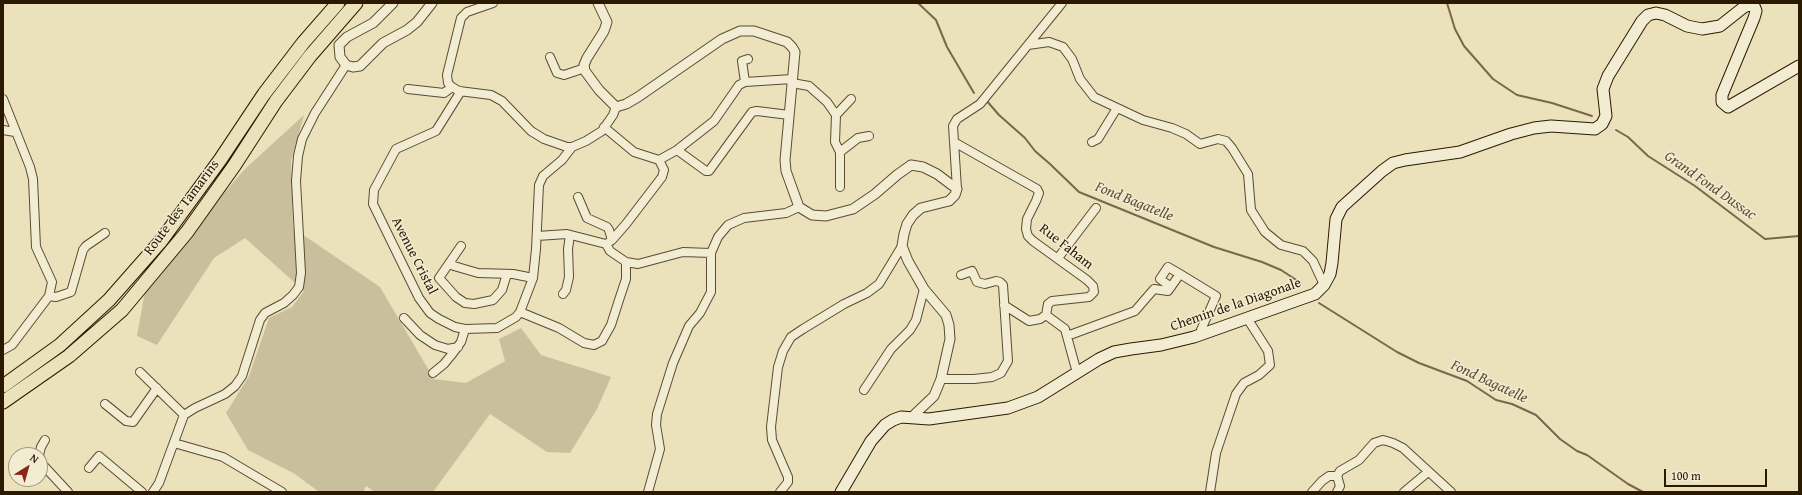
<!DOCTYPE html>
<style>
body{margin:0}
#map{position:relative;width:1802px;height:495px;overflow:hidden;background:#ebe1bb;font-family:"Gentium Book Plus",serif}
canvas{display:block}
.frame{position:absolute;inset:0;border:4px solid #2b1902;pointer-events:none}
.north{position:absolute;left:8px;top:447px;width:40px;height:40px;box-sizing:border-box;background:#f2ecd3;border:1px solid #a2987f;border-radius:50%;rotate:37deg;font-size:11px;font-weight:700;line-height:16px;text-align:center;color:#2b1902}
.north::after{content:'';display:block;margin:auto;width:14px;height:18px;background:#8f2418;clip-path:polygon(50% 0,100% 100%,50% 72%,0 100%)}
.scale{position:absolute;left:1664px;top:469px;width:103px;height:18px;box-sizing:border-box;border:2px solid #2b1902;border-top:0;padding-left:5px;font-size:12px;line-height:14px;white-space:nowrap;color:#2b1902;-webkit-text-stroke:3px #f2ecd3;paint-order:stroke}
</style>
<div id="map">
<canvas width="1802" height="495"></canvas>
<div class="frame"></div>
<div class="north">N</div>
<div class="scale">100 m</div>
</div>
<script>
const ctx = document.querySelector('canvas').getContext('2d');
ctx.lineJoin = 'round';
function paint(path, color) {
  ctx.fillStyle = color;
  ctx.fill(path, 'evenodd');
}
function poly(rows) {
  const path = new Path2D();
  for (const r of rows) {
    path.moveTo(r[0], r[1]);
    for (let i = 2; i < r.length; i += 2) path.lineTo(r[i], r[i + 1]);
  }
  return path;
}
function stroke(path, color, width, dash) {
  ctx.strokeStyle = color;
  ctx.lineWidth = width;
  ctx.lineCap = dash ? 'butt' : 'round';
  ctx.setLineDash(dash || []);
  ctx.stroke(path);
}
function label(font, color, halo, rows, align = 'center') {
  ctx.font = font + ' "Gentium Book Plus",serif';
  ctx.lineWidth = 3;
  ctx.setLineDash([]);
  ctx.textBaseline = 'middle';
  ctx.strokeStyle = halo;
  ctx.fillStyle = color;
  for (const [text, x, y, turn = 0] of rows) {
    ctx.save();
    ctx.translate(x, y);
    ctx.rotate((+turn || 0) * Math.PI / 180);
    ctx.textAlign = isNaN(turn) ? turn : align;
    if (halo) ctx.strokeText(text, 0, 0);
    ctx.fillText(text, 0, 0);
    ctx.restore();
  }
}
paint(poly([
 [304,115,291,161,293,228,380,287,434,379,466,383,505,361,499,339,521,328,541,355,611,377,597,409,570,453,547,452,490,414,433,492,375,492,366,486,363,492,319,492,295,474,248,450,226,413,249,376,269,318,292,307,304,291,245,238,214,258,157,345,137,336,147,280,245,169]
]), '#cabf9c');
stroke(poly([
 [918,3,936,20,947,47,974,93],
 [1447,3,1455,29,1464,46,1493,79,1517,95,1552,103,1592,116],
 [986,100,999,115,1025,138,1035,151,1050,164,1079,192,1214,247,1262,262,1281,270,1301,283],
 [1616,130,1628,137,1648,156,1695,186,1765,239,1799,236],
 [1319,303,1397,352,1419,363,1467,381,1496,400,1512,404,1536,415,1560,439,1577,451,1587,455,1628,484,1643,492]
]), '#77684b', 2);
const minor = poly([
 [493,3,467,12,461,18,447,75,448,83,452,87,459,91,491,95,502,101,531,131,544,139,567,147,572,147,586,141,602,131,613,115,616,107],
 [1028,45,1049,42,1063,47,1072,59,1080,79,1094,97,1143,120,1172,128,1186,134,1200,144,1218,139,1226,141,1232,148,1248,174,1251,210,1265,232,1281,245,1303,251,1313,261,1324,285],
 [550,57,557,73,564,75,585,68],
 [745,82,742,61,748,59],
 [792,83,809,86,827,102,836,115,835,142,840,152,840,187],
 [408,89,444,93,452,87],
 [461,91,436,131,396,149,374,190,373,204,419,298,430,313,439,319,455,327,465,329,497,328,516,317,520,312,533,278,536,249,539,185,543,176,562,160,572,147],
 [3,99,30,167,33,179,36,247,52,282,49,296],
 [836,115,851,99],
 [604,127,634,152,659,160,677,150,714,121,739,85,745,82,792,79],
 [3,130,15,132],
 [954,142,1037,189,1039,193,1036,201,1027,219,1026,229,1028,236,1033,241,1087,280,1093,286,1094,292,1089,297,1052,301,1048,304,1046,315,1065,329,1077,373],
 [1092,142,1098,139,1117,108],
 [677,150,706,171,709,171,752,112,757,111,789,115],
 [840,152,858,138,869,136],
 [957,189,953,126,957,119,980,104,1062,3],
 [578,197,587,218,607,227,609,230,612,240,609,242],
 [537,236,567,234,606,244],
 [612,240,626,224,662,177,664,170,659,160],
 [606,244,610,251,626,262,638,264,683,252,711,253],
 [461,246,439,278,456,297,465,303,474,304,493,300,502,290,507,274],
 [1058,258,1096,208],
 [450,263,454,266,478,273,513,274,533,278],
 [1171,287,1160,279,1168,267,1180,274],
 [563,294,566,290,569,277,568,249,570,235],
 [1004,305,1029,321,1040,319,1046,315],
 [520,312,559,328,584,343,594,345,602,341,611,325,619,300,626,279,626,262],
 [404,318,420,335,435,345,448,349,458,347],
 [1067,336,1135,311,1154,289,1168,291,1180,274,1216,296,1201,330,1201,334],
 [3,350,12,345,49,296,56,297,71,292,83,250,86,246,105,233],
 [140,372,184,415],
 [433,373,444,364,453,353,461,342,465,329],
 [941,379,974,379,992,377,1001,373,1008,361,1003,285,1000,282,996,281,985,284,977,282,972,271,961,275],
 [864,390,891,349,910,330,916,320,924,289],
 [105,404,126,421,133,422,157,388],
 [174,443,223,457,282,492],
 [39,455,41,447,45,440],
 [40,458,43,465,68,492],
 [89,468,99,456,142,492],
 [1337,476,1340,471,1359,460,1374,443,1383,440,1393,443,1403,448,1451,492],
 [153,492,159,483,184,415,195,408,225,394,235,386,242,376,260,320,265,313,284,303,293,295,299,287,301,273,296,181,298,156,302,139,315,113,346,65],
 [648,492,660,449,656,425,657,414,673,363,689,326,700,313,711,292,711,253,718,237,728,225,744,218,786,213,799,207],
 [780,492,788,482,788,477,772,440,771,427,778,367,783,351,791,337,803,329,844,304,867,293,879,284,902,246],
 [1210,492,1216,453,1236,394,1244,383,1259,375,1270,365,1268,351,1247,318],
 [1312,492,1322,481,1329,476,1337,476,1340,486,1337,492],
 [1404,492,1428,472]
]);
const tertiary = poly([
 [393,3,373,23,347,37,339,45,340,57,346,65,353,67,360,66,383,43,407,30,417,22,432,3],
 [598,3,607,22,604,31,587,58,584,65,585,71,599,90,616,107,626,104,638,97,722,39,740,31,754,31,787,42,792,47,795,52,785,160,786,171,799,207,812,215,826,216,853,209,875,194,897,175,911,165,923,167,937,174,957,189,955,195,949,201,921,208,913,215,907,224,904,234,902,246,908,261,924,289,946,315,949,325,950,339,941,379,934,396,915,414,913,417]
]);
const secondary = poly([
 [841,492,871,441,885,425,893,420,901,417,929,419,1008,408,1038,397,1099,359,1114,352,1131,349,1161,345,1194,337,1315,294,1324,285,1330,274,1332,263,1336,219,1342,207,1382,171,1393,163,1405,160,1460,152,1511,134,1534,128,1551,126,1595,129,1602,124,1606,116,1603,89,1608,76,1642,21,1648,15,1656,13,1665,15,1687,26,1702,29,1720,26,1744,7,1748,5,1754,6,1756,11,1754,18,1722,95,1722,102,1728,107,1799,66]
]);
const trunk = poly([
 [3,386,60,345,109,300,161,241,220,160,264,94,303,43,338,3],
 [3,402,69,356,122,310,187,232,234,166,276,101,310,56,356,3]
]);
stroke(minor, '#5b4b30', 10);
stroke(tertiary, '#5b4b30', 11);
stroke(secondary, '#2b1902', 13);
stroke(trunk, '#2b1902', 15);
stroke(minor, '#f2ecd3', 8);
stroke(tertiary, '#f2ecd3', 9);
stroke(secondary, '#f2ecd3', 11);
stroke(trunk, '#ebe1bb', 13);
label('14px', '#2b1902', '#f2ecd3', [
 ["Route des Tamarins",182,208,-53],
 ["Rue Faham",1066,247,38],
 ["Avenue Cristal",414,256,63],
 ["Chemin de la Diagonale",1236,305,-19]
]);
label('italic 15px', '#5e4e33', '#f2ecd3', [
 ["Grand Fond Dussac",1710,186,35],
 ["Fond Bagatelle",1134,202,22],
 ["Fond Bagatelle",1489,382,25]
]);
</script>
